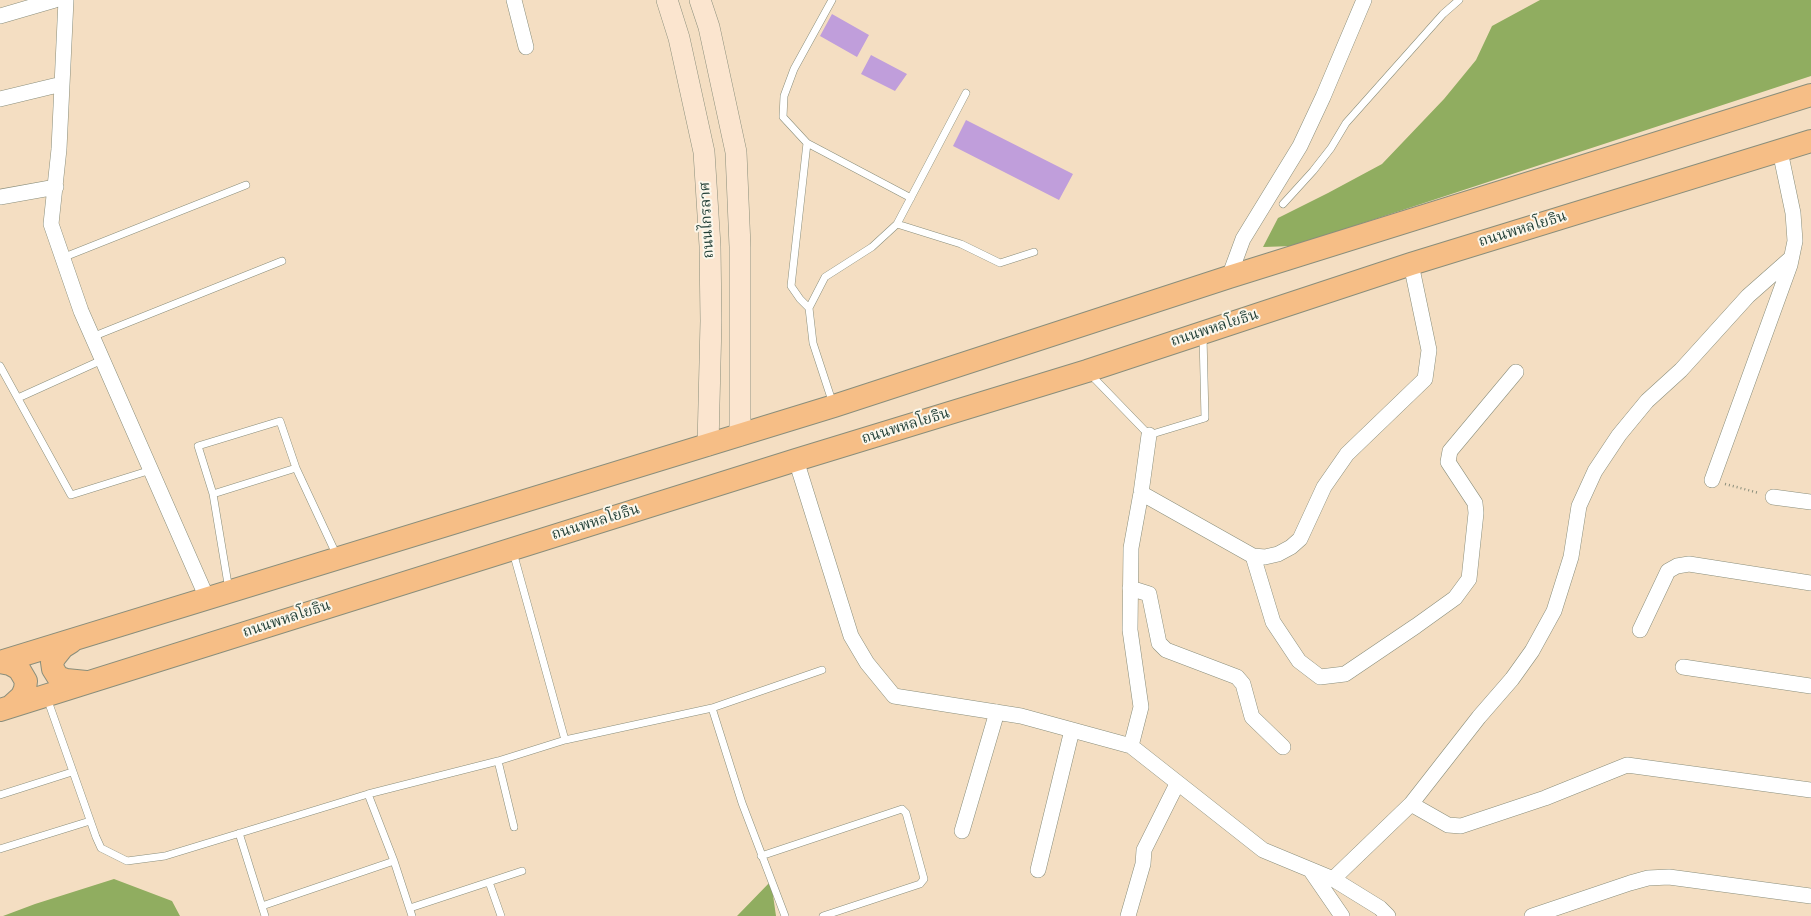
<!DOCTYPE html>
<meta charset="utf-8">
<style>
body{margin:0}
canvas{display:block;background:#f4dec2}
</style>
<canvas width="1811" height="916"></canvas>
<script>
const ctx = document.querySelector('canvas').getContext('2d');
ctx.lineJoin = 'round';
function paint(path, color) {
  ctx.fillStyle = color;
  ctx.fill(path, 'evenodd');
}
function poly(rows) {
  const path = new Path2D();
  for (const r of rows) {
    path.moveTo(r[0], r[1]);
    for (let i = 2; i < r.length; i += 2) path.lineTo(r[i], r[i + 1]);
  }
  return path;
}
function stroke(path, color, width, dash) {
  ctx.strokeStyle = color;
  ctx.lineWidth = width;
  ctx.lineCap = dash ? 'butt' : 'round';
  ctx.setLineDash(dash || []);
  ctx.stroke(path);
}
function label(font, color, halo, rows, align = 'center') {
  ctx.font = font + ' "IM FELL DW Pica","Noto Serif Thai",serif';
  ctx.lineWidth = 4;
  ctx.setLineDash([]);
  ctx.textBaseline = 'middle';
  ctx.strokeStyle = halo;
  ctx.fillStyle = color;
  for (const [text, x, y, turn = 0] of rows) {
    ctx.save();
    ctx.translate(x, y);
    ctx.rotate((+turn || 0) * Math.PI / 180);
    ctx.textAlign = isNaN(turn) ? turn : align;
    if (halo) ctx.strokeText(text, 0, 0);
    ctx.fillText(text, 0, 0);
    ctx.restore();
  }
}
paint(poly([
 [1540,0,1811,0,1811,76,1293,246,1263,247,1278,218,1328,193,1382,164,1444,99,1476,60,1492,26],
 [114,879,172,901,180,916,3,916,35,904],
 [771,881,776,916,737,916]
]), '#90ad60');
paint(poly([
 [832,14,869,35,857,57,820,36],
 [871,55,907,74,895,91,861,74],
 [966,120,1073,174,1059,200,953,146]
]), '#c09edb');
const service = poly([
 [807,143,911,198],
 [1283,204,1313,171,1331,148,1346,123,1443,14,1459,0],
 [897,224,961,244,1000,263,1034,252],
 [62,258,246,185],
 [809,308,800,299,791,286,807,143,783,117,784,96,794,69,832,0],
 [92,337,282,261],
 [0,366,71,495,151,470],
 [1090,374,1149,435,1205,418,1203,336],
 [18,398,102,360],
 [833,404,813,343,809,308,825,277,872,247,897,224,966,93],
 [213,494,198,446,280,421,296,468],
 [513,552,565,740],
 [229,590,213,494,296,468,337,556],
 [47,698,96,837,101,848,127,861,165,856,368,794,498,761,565,740,712,708,822,670],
 [712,708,742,803,785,916],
 [498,761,514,827],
 [368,794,394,861,412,916],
 [0,795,72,772],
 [239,833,265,916],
 [0,849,90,821],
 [761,856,902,809,906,813,924,879,920,884,823,916],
 [489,882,501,916],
 [262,906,394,861],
 [410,908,522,871]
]);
const minor = poly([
 [66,0,59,149,51,224,81,311,207,598],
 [514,0,526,47],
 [0,16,55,0],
 [0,99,62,84],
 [0,197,56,187],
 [1229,277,1243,239,1300,146,1323,97,1364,0],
 [796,460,851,636,867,663,894,696,1021,716,1131,746,1263,850,1333,879,1380,908,1388,916],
 [1712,480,1790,265,1795,241,1793,213,1780,151],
 [1141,493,1253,556,1265,557,1278,554,1291,547,1300,539,1324,487,1347,454,1425,379,1429,350,1411,264],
 [1773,497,1811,502],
 [1253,556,1273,622,1299,661,1320,677,1345,674,1416,626,1455,598,1469,579,1476,513,1475,503,1448,462,1450,451,1516,372],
 [1130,588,1149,594,1159,643,1166,650,1237,677,1243,684,1252,717,1283,747],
 [1640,630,1668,571,1677,566,1689,564,1811,583],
 [1683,667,1811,686],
 [1131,746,1141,707,1130,630,1131,548,1141,493,1149,435],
 [1411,804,1448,825,1461,826,1545,798,1627,765,1811,790],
 [962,831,997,712],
 [1038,870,1072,730],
 [1311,871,1342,916],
 [1333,879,1411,804,1479,717,1512,679,1532,651,1554,611,1571,557,1579,506,1595,471,1619,435,1647,401,1681,370,1748,296,1791,258],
 [1128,916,1143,864,1144,850,1177,784],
 [1532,916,1630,883,1648,878,1669,877,1811,896]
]);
const secondary = poly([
 [667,0,679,38,704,152,710,246,711,321,708,445],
 [700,0,709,27,736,152,740,247,740,435]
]);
const primary = poly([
 [71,642,63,647,55,657,52,662,53,669,58,677,66,680,86,682],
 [0,662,834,406,1229,277,1811,95],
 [0,662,10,664,19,669,26,681,25,689,22,696,10,707],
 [0,710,796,460,1087,371,1411,264,1811,141]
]);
stroke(service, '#8a8e7b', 8);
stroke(minor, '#8a8e7b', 16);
stroke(secondary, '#8a8e7b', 22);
stroke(primary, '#8a8e7b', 24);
stroke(poly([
 [1725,484,1759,493]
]), '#8a8e7b', 2.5, [1, 3]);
stroke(service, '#fff', 7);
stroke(minor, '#fff', 15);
stroke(secondary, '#fbe5cf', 21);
stroke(primary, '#f6be86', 22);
label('15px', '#1f3d34', '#fbf7ec', [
 ["ถนนไกรลาศ",708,220,-93],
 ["ถนนพหลโยธิน",1523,230,-17],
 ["ถนนพหลโยธิน",1215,329,-18],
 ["ถนนพหลโยธิน",906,427,-17],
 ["ถนนพหลโยธิน",596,523,-17],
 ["ถนนพหลโยธิน",287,620,-18]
]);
</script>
